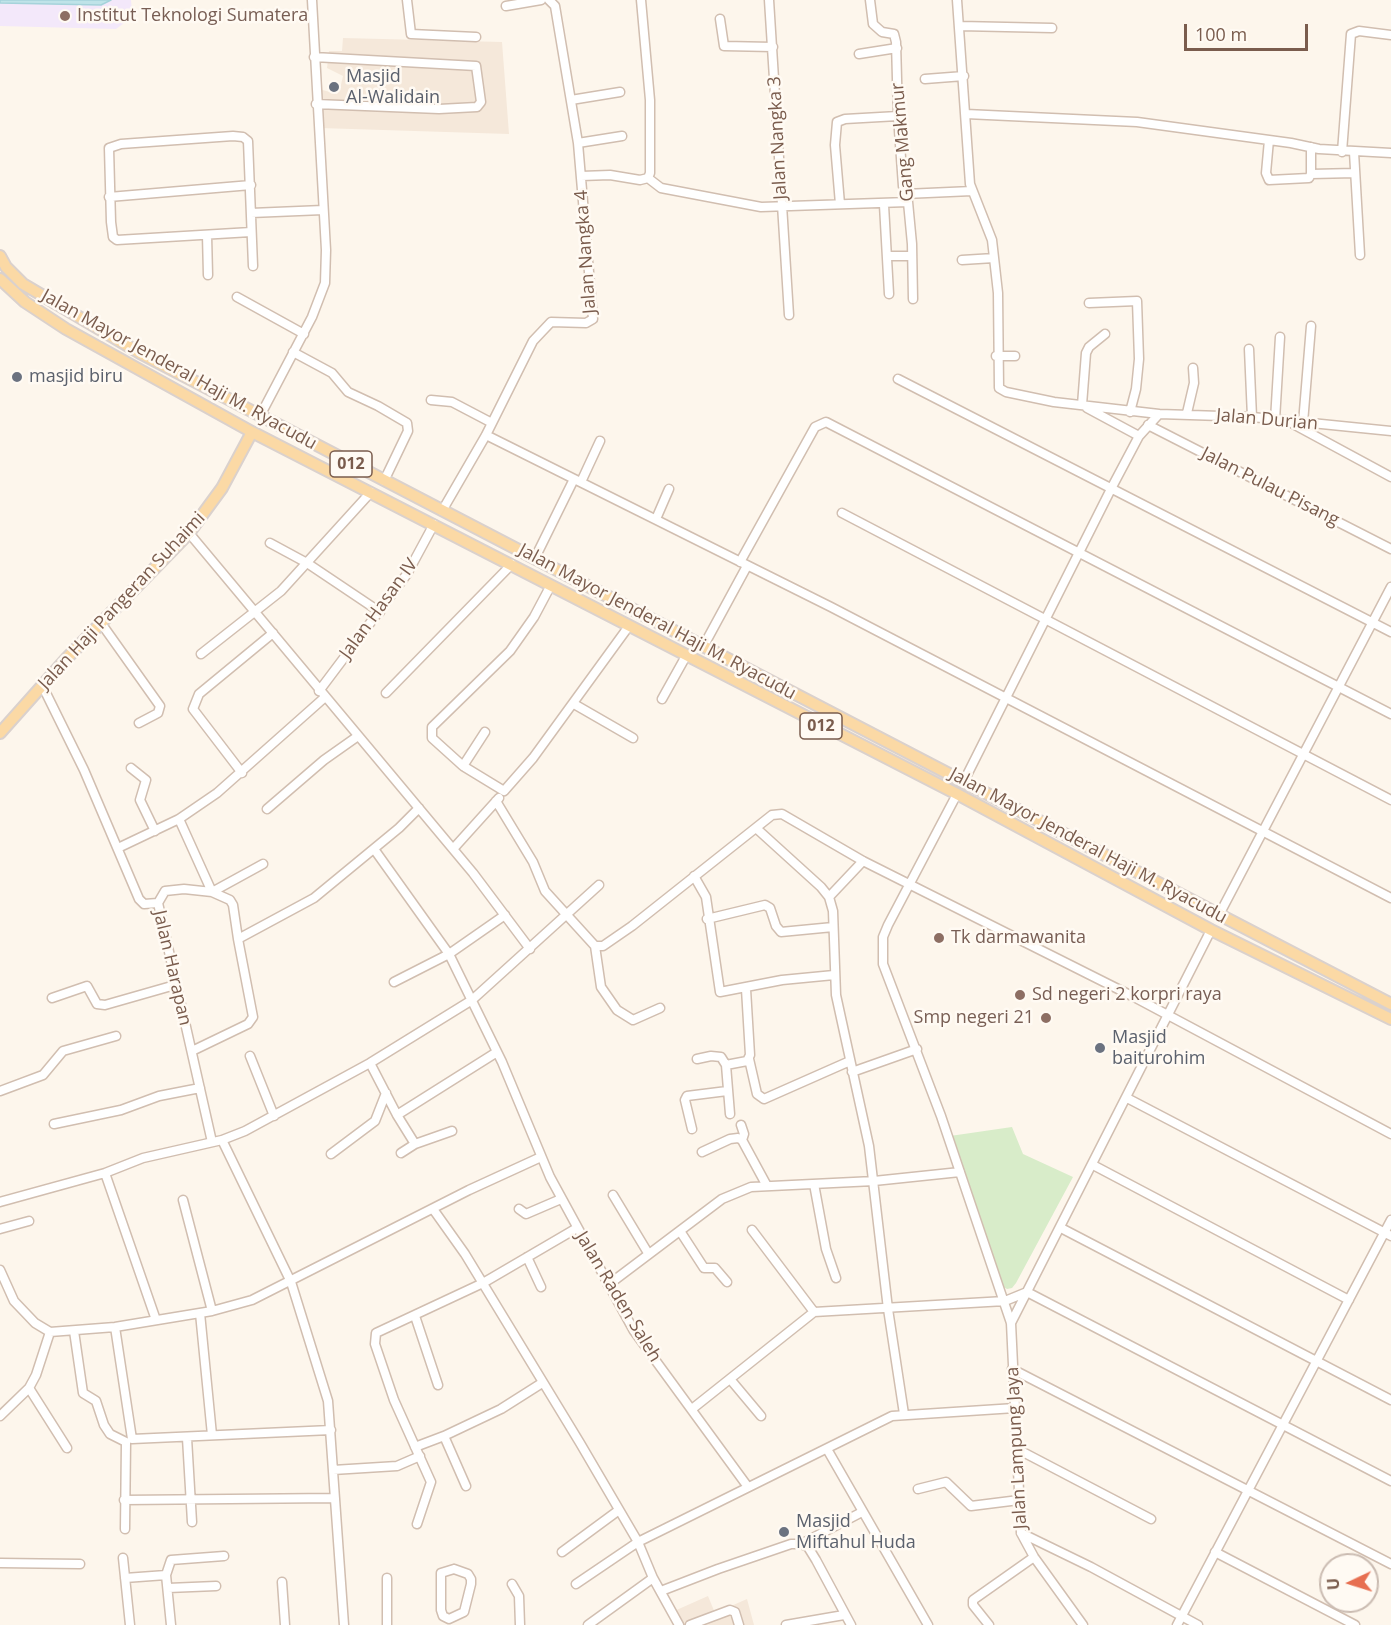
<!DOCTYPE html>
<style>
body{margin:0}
#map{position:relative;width:1391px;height:1625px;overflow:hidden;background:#fdf6ec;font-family:"Open Sans",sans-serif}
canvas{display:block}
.north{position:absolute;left:1319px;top:1553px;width:60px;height:60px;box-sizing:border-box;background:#fffaf3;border:2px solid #cabbb1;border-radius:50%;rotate:266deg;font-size:16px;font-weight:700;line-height:24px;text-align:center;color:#7a5c4d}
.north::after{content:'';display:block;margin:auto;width:21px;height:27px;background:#e76f51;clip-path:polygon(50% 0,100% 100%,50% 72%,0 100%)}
.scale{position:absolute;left:1184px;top:24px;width:124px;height:27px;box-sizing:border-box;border:3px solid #7a5c4d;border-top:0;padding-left:8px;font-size:18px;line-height:21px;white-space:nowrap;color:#7a5c4d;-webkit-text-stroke:4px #fffaf3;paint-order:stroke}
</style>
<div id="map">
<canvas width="1391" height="1625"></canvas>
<div class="north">U</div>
<div class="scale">100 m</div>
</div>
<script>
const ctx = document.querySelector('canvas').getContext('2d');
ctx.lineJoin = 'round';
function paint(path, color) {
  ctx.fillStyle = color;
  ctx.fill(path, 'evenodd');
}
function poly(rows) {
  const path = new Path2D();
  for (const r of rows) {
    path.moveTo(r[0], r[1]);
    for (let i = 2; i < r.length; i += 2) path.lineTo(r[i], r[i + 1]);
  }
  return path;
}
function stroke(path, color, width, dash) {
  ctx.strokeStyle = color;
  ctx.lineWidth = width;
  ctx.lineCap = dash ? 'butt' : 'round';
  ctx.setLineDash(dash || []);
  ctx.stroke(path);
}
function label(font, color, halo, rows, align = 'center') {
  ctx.font = font + ' "Open Sans",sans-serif';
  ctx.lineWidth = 5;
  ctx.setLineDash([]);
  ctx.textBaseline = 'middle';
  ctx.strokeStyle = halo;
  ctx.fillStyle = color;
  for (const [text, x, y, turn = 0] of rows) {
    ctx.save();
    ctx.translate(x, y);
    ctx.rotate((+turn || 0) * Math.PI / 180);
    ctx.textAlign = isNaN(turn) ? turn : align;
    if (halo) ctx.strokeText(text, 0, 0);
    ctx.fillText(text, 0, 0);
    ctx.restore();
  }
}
paint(poly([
 [343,38,502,42,509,134,320,128,319,89,337,94,340,89,343,76,327,68,329,51,342,51],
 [708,1596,715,1613,747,1599,754,1625,678,1625,672,1612]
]), '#f5e8da');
paint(poly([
 [0,0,131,0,132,11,127,21,116,29,0,26]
]), '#f3e8fa');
paint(poly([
 [1012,1127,1023,1154,1073,1177,1016,1283,1012,1288,1007,1289,1002,1286,950,1136]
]), '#d8ecc9');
const water = poly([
 [0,0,111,0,101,5,0,3,0,0]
]);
paint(water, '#bfe3e8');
stroke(water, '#a5d3da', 1.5);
const minor = poly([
 [407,0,411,34,476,37],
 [769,0,789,315],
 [870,0,873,24,882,32,894,34,896,42,898,116,903,186,908,202,912,244,913,299],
 [957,0,970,184,992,240,998,293,999,388,1006,392,1054,402,1159,414],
 [506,6,541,0],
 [720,19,724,46,773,47],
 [960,26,1052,28],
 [859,54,897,48],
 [314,57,476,66,481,102,477,107,439,109,316,104],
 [925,79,964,76],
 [571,100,620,92],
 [966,114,1137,122,1291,143,1319,149,1391,153],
 [1269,140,1266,173,1269,180,1309,178,1311,174,1311,147],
 [578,143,622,136],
 [1342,152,1351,34,1359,31,1391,35],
 [1354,152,1360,255],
 [1311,174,1355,173],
 [581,176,610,175,640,180,648,178,650,173,650,100,641,0],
 [648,178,661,188,761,207,908,202],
 [905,194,972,191],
 [109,197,251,185],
 [840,204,835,145,837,122,845,119,898,116],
 [884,205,889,294],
 [251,213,323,210],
 [251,232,117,240,113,237,111,222,109,148,121,144,233,136,243,137,248,141,253,266],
 [207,235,208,275],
 [889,256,912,256],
 [962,260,994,258],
 [237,297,304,334],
 [1089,303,1137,301,1139,359,1136,389,1130,412],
 [1249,349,1252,417],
 [293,352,332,373,348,392,378,406,407,423,408,431,384,481],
 [996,356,1015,356],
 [898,379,1391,632],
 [431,400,452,402,492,423],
 [1082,405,1086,353,1089,347,1105,334],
 [1087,408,1139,436],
 [1187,413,1194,383,1193,368],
 [260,416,312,317,325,283,326,250,312,0],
 [1275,420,1280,337],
 [1303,423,1311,326],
 [1293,424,1391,477],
 [1148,425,1391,549],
 [486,435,831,607,1391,898],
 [581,482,600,441],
 [442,511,486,435,533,341,551,322,586,323,593,319,578,143,555,6,549,0],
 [842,513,1391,800],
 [656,519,669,489],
 [189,533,473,873,530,949],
 [270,543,307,563,380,612],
 [535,558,574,479],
 [740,562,815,427,826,422,1391,714],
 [101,623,160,706,158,713,139,723],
 [703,647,747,566],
 [201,654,281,591,371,492],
 [42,685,84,770,139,899,144,904,158,903,212,1142],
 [319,691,407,574,434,524],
 [386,693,512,564],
 [662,699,686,656],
 [574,704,633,738],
 [485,732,463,766,504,791,533,758,629,626],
 [463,766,432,738,432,727,510,651,534,617,551,585],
 [131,768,146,780,140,800,155,831],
 [242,773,193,709,199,694,273,633],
 [964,781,1112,487,1139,436,1159,414,1252,417,1391,431],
 [957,794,888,925,883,937,883,964,941,1116,1011,1323,1021,1533,1034,1557,1083,1625],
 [496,801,533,862,545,891,595,946,603,946,632,926,772,815,782,814,863,861,1134,997,1391,1134],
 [267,809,324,760,358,736],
 [179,819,212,892,230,900,233,905,238,939,314,898,399,828,419,808],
 [756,828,821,887,829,897,833,911,836,995,869,1146,888,1309,904,1414],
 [118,848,179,819,217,793,324,698],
 [374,849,449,954,502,1062,550,1177,634,1331,748,1487],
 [453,849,499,798],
 [694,876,706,897,720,992,782,980,834,975],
 [829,897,863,861],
 [158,903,165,891,184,889,212,892,263,864],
 [1219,915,1391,587],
 [707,919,765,905,770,908,776,926,781,932,833,927],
 [595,946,601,987,617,1010,633,1020,660,1008],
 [394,982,449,954,505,915],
 [52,998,87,986,97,1004,105,1005,175,985],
 [192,1051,248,1024,253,1017,238,939],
 [250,1056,274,1116],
 [697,1059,711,1056,721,1057,726,1065],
 [749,1059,757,1094,764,1099,850,1061],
 [370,1063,397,1115,497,1052],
 [852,1072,917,1049],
 [0,1091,43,1075,63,1051,116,1036],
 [1127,1098,1391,1236],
 [730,1114,726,1065,747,1061,750,1055,746,989],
 [397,1115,415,1144,401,1153],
 [54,1124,121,1110,159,1096,200,1088],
 [741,1125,744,1134,742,1140,767,1186],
 [692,1129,685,1100,687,1096,727,1091],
 [222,1140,291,1282,328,1401,344,1625],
 [415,1144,452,1131],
 [702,1152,730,1139,738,1138,742,1140],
 [331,1154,375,1121,386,1093],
 [1093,1165,1349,1300],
 [105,1173,156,1320],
 [814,1184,826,1249,836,1278],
 [613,1195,648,1253],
 [183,1200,212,1311],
 [0,1202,105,1173,143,1158,222,1140,245,1131,370,1063,472,1000,599,885],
 [433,1209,465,1254,580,1443,638,1542,653,1578,588,1625],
 [519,1209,526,1214,561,1199],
 [1061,1228,1391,1400],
 [0,1229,29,1221],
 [752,1230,814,1312],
 [680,1231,704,1268,715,1268,727,1282],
 [527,1257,541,1287],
 [0,1270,14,1301,35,1323,50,1332,115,1327,212,1311,252,1300,469,1190,541,1157],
 [608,1285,722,1199,751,1187,874,1181,960,1172],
 [200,1313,212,1435],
 [415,1316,438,1385],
 [1011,1323,1211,930],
 [115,1327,132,1439,331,1430],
 [74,1331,83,1393,96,1401,104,1425,110,1434,126,1442,125,1529],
 [1012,1369,1391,1564],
 [730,1379,761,1416],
 [29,1388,67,1448],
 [692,1409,814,1312,1005,1301,1027,1292,1391,1481],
 [0,1416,29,1388,36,1375,50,1332],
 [187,1438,192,1522],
 [415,1447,444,1436],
 [827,1449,928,1625],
 [1019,1450,1151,1519],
 [333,1470,397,1466,420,1456],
 [466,1486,444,1436,501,1409,542,1383],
 [918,1489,946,1482,971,1506,1019,1500],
 [124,1500,335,1498],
 [417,1524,431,1482,394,1400,375,1344,376,1333,483,1283,577,1228],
 [1021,1533,1091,1567,1198,1625],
 [801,1544,862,1512],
 [562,1552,619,1510],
 [1215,1552,1355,1625],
 [123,1558,130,1625],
 [0,1563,80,1564],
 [454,1569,468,1574,471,1579,471,1584,464,1612,449,1619,443,1616,441,1610,441,1573,454,1569],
 [125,1578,166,1575],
 [387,1578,387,1625],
 [653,1578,679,1625],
 [282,1582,285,1625],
 [512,1584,519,1596,520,1625],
 [576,1584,638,1542,892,1416,1015,1408],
 [168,1588,216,1586],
 [661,1591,718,1569,791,1544,801,1544,808,1547,816,1560,851,1625],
 [171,1625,166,1575,171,1560,224,1556],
 [690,1625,730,1610,735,1612,739,1625],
 [786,1625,844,1615],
 [989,1625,973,1605,973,1600,1034,1557],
 [1177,1625,1391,1220]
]);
const major = poly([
 [0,256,6,267,23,284,140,353,1391,1004],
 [0,279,25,302,66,329,252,432,957,794,1211,930,1391,1019],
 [0,733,66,659,189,533,222,488,252,432]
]);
stroke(minor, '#d1beb0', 11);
stroke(major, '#dad1cd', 14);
stroke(minor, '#fff', 8);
stroke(major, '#fbd9a5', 10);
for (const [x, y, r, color] of [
 [65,16,6,"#8d6e63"],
 [334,87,6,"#6b7280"],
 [17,377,6,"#6b7280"],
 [939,938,6,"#8d6e63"],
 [1020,995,6,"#8d6e63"],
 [1046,1018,6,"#8d6e63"],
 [1100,1048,6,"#6b7280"],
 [784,1532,6,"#6b7280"]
]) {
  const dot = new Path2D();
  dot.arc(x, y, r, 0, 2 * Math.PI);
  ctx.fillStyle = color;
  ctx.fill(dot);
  stroke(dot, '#fffaf3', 2);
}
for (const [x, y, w] of [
 [351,464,42],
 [821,726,42]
]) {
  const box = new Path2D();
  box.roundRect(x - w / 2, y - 13, w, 26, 4.5);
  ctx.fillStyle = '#fffaf3';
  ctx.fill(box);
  stroke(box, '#7a5c4d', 1.5);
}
label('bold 16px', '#7a5c4d', null, [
 ["012",351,464],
 ["012",821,726]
]);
label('18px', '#785e54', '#fffaf3', [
 ["Institut Teknologi Sumatera",77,16],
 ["Tk darmawanita",951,938],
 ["Sd negeri 2 korpri raya",1032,995],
 ["Smp negeri 21",1034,1018,"right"]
], 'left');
label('18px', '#5b616d', '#fffaf3', [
 ["Masjid",346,77],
 ["Al-Walidain",346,98],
 ["masjid biru",29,377],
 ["Masjid",1112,1038],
 ["baiturohim",1112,1059],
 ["Masjid",796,1522],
 ["Miftahul Huda",796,1543]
], 'left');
label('18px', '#7a5c4d', '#fffaf3', [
 ["Jalan Nangka 3",778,138,-93],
 ["Gang Makmur",903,142,-95],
 ["Jalan Nangka 4",586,252,-94],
 ["Jalan Mayor Jenderal Haji M. Ryacudu",179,370,29],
 ["Jalan Durian",1267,420,5],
 ["Jalan Pulau Pisang",1270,487,27],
 ["Jalan Haji Pangeran Suhaimi",122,601,-47],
 ["Jalan Hasan IV",379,609,-54],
 ["Jalan Mayor Jenderal Haji M. Ryacudu",657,622,28],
 ["Jalan Mayor Jenderal Haji M. Ryacudu",1088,846,28],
 ["Jalan Harapan",172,968,77],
 ["Jalan Raden Saleh",618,1297,59],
 ["Jalan Lampung Jaya",1017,1448,-93]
]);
</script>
